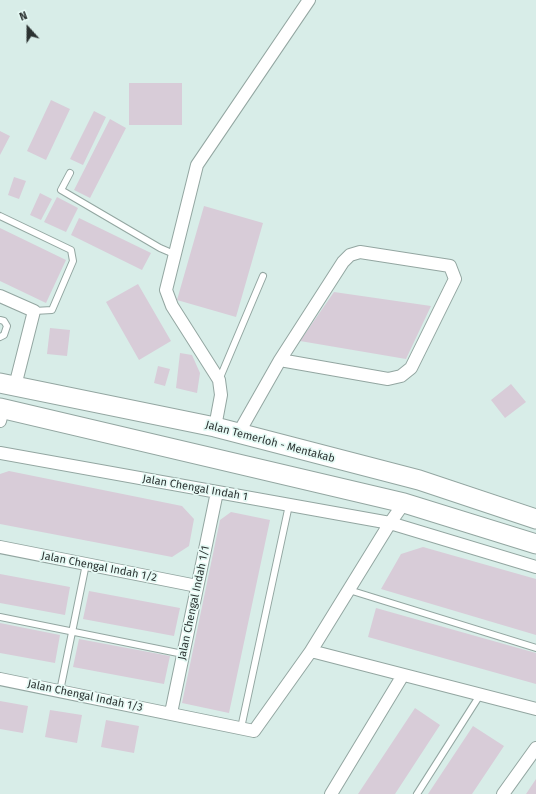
<!DOCTYPE html>
<style>
body{margin:0}
#map{position:relative;width:536px;height:794px;overflow:hidden;background:#d8ede8;font-family:"Fira Sans",sans-serif}
canvas{display:block}
.north{position:absolute;left:8px;top:8px;width:40px;height:40px;-webkit-text-stroke:3px #e6faf5;paint-order:stroke;rotate:339deg;font-size:11px;font-weight:700;line-height:16px;text-align:center;color:#2b3231}
.north::after{content:'';display:block;margin:auto;width:14px;height:18px;background:#2b3231;clip-path:polygon(50% 0,100% 100%,50% 72%,0 100%)}
</style>
<div id="map">
<canvas width="536" height="794"></canvas>
<div class="north">N</div>
</div>
<script>
const ctx = document.querySelector('canvas').getContext('2d');
ctx.lineJoin = 'round';
function paint(path, color) {
  ctx.fillStyle = color;
  ctx.fill(path, 'evenodd');
}
function poly(rows) {
  const path = new Path2D();
  for (const r of rows) {
    path.moveTo(r[0], r[1]);
    for (let i = 2; i < r.length; i += 2) path.lineTo(r[i], r[i + 1]);
  }
  return path;
}
function stroke(path, color, width, dash) {
  ctx.strokeStyle = color;
  ctx.lineWidth = width;
  ctx.lineCap = dash ? 'butt' : 'round';
  ctx.setLineDash(dash || []);
  ctx.stroke(path);
}
function label(font, color, halo, rows, align = 'center') {
  ctx.font = font + ' "Fira Sans",sans-serif';
  ctx.lineWidth = 3.5;
  ctx.setLineDash([]);
  ctx.textBaseline = 'middle';
  ctx.strokeStyle = halo;
  ctx.fillStyle = color;
  for (const [text, x, y, turn = 0] of rows) {
    ctx.save();
    ctx.translate(x, y);
    ctx.rotate((+turn || 0) * Math.PI / 180);
    ctx.textAlign = isNaN(turn) ? turn : align;
    if (halo) ctx.strokeText(text, 0, 0);
    ctx.fillText(text, 0, 0);
    ctx.restore();
  }
}
paint(poly([
 [129,83,182,83,182,125,129,125],
 [51,100,70,109,46,160,27,151],
 [94,111,106,117,83,165,70,159],
 [110,119,126,128,90,198,74,190],
 [0,131,10,136,0,155],
 [14,177,26,181,19,199,8,195],
 [40,193,52,199,41,220,30,215],
 [57,197,78,208,66,232,44,222],
 [204,206,263,223,236,317,177,300],
 [79,218,151,253,142,270,71,235],
 [0,228,66,260,46,303,0,281],
 [138,284,171,341,139,360,106,302],
 [334,292,431,306,406,359,300,341],
 [50,328,70,330,67,356,47,354],
 [180,353,192,355,200,373,197,393,176,388],
 [158,366,170,369,165,386,154,383],
 [511,384,526,402,505,418,491,400],
 [9,471,182,506,194,519,189,546,172,557,0,524,0,474],
 [231,512,270,520,229,713,182,703,220,520],
 [423,547,536,579,536,635,381,589,401,554],
 [0,574,70,587,65,615,0,603],
 [89,591,180,608,174,636,83,619],
 [376,608,536,653,536,684,368,637],
 [0,623,60,635,55,663,0,653],
 [79,639,170,656,164,684,73,667],
 [0,701,28,706,23,733,0,729],
 [415,708,440,725,395,794,358,794],
 [50,710,82,715,77,743,45,737],
 [106,720,139,726,134,753,101,747],
 [473,726,504,746,472,794,428,794],
 [536,779,536,794,526,794]
]), '#d8ccd8');
const lane = poly([
 [70,173,61,190,160,248,174,254],
 [0,216,71,250,73,261,52,310,34,311],
 [0,320,4,321,7,326,4,335,0,337],
 [219,380,263,276],
 [349,590,536,648],
 [0,617,183,654],
 [60,691,86,564],
 [241,728,289,505],
 [417,794,480,695]
]);
const street = poly([
 [0,296,34,311,15,386],
 [0,421,3,409],
 [215,427,221,395,219,380,172,306,166,290,197,165,309,0],
 [238,434,280,360,343,262,350,255,360,252,450,266,455,279,411,368,401,376,388,379,280,360],
 [0,453,390,523,536,567],
 [0,547,197,586],
 [311,651,536,709],
 [0,679,254,731,311,651,390,523,404,503],
 [171,713,217,492],
 [331,794,403,675],
 [503,794,536,748]
]);
const primary = poly([
 [0,383,215,427,419,480,536,519],
 [0,408,404,503,536,544]
]);
stroke(lane, '#93a6a1', 8);
stroke(street, '#93a6a1', 14);
stroke(primary, '#93a6a1', 21);
stroke(lane, '#fff', 6);
stroke(street, '#fff', 12);
stroke(primary, '#fff', 19);
label('11px', '#2b3231', '#e6faf5', [
 ["Jalan Temerloh - Mentakab",270,442,15],
 ["Jalan Chengal Indah 1",195,488,10],
 ["Jalan Chengal Indah 1/2",99,567,11],
 ["Jalan Chengal Indah 1/1",194,603,-78],
 ["Jalan Chengal Indah 1/3",85,696,12]
]);
</script>
